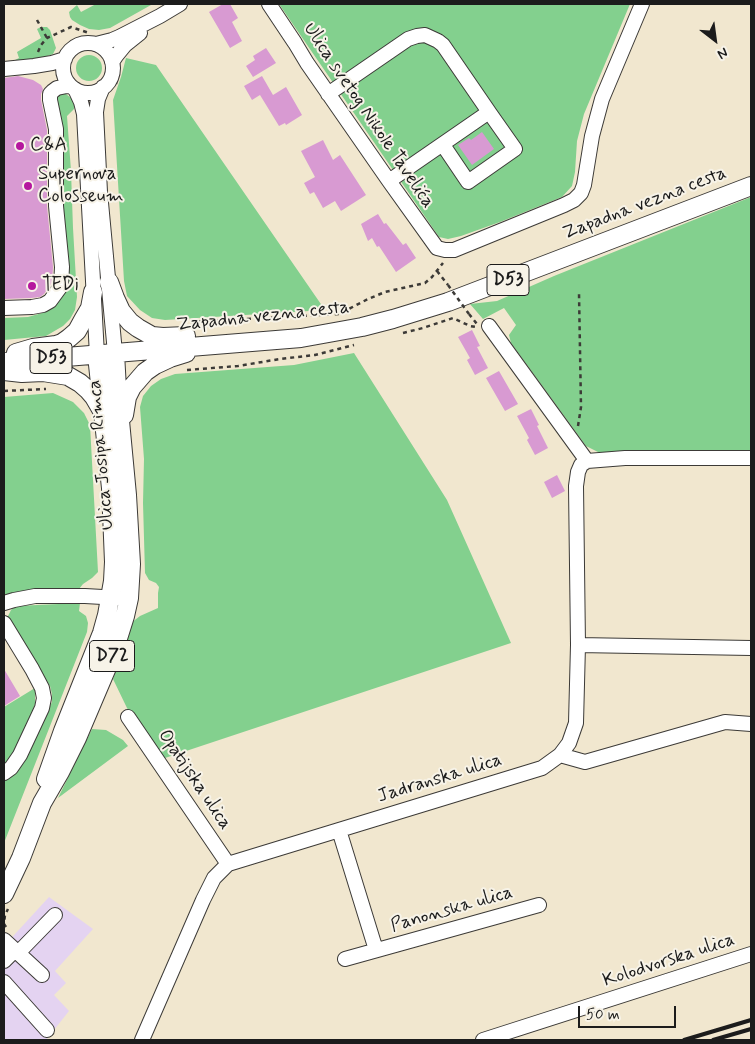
<!DOCTYPE html>
<meta charset="utf-8">
<style>
body{margin:0}
#map{position:relative;width:755px;height:1044px;overflow:hidden;background:#f1e7cf;font-family:Mynerve,sans-serif}
canvas{display:block}
.frame{position:absolute;inset:0;border:5px solid #1c1c1c;pointer-events:none}
.north{position:absolute;left:690px;top:15px;width:50px;height:50px;-webkit-text-stroke:4px #f7f3e8;paint-order:stroke;rotate:150deg;font-size:14px;font-weight:700;line-height:20px;text-align:center;color:#1c1c1c}
.north::after{content:'';display:block;margin:auto;width:18px;height:22px;background:#1c1c1c;clip-path:polygon(50% 0,100% 100%,50% 72%,0 100%)}
.scale{position:absolute;left:578px;top:1006px;width:98px;height:22px;box-sizing:border-box;border:2px solid #1c1c1c;border-top:0;padding-left:6px;font-size:15px;line-height:18px;white-space:nowrap;color:#1c1c1c;-webkit-text-stroke:4px #f7f3e8;paint-order:stroke}
</style>
<div id="map">
<canvas width="755" height="1044"></canvas>
<div class="frame"></div>
<div class="north">N</div>
<div class="scale">50 m</div>
</div>
<script>
const ctx = document.querySelector('canvas').getContext('2d');
ctx.lineJoin = 'round';
function paint(path, color) {
  ctx.fillStyle = color;
  ctx.fill(path, 'evenodd');
}
function poly(rows) {
  const path = new Path2D();
  for (const r of rows) {
    if (r.length === 3) {
      path.moveTo(r[0] + r[2], r[1]);
      path.arc(r[0], r[1], r[2], 0, 2 * Math.PI);
      continue;
    }
    path.moveTo(r[0], r[1]);
    for (let i = 2; i < r.length; i += 2) path.lineTo(r[i], r[i + 1]);
  }
  return path;
}
function stroke(path, color, width, dash) {
  ctx.strokeStyle = color;
  ctx.lineWidth = width;
  ctx.lineCap = dash ? 'butt' : 'round';
  ctx.setLineDash(dash || []);
  ctx.stroke(path);
}
function label(font, color, halo, rows, align = 'center') {
  ctx.font = font + ' Mynerve,sans-serif';
  ctx.lineWidth = 4;
  ctx.setLineDash([]);
  ctx.textBaseline = 'middle';
  ctx.strokeStyle = halo;
  ctx.fillStyle = color;
  for (const [text, x, y, turn = 0] of rows) {
    ctx.save();
    ctx.translate(x, y);
    ctx.rotate((+turn || 0) * Math.PI / 180);
    ctx.textAlign = isNaN(turn) ? turn : align;
    if (halo) ctx.strokeText(text, 0, 0);
    ctx.fillText(text, 0, 0);
    ctx.restore();
  }
}
paint(poly([
 [49,897,93,929,55,971,66,983,54,995,69,1011,46,1040,4,1040,4,946]
]), '#e4d3f1');
paint(poly([
 [96,4,150,4,151,5,110,28,99,30,89,29,80,25,72,20,70,17,69,12,77,5,81,12],
 [279,4,630,4,584,114,577,141,575,172,572,186,562,197,500,222,461,236,448,239,439,237],
 [41,27,47,27,50,30,56,48,53,54,36,60,9,63,19,58,17,52,41,38,37,29],
 [89,68,13],
 [126,58,156,65,325,310,165,320,152,318,140,310,127,296,124,281,113,100,121,77],
 [60,92,66,94,71,98,74,103,74,109,67,116,71,171,73,228,77,297,75,310,70,319,63,326,46,336,4,340,4,318,28,317,42,313,51,309,58,302,64,293,52,99],
 [751,197,751,456,600,453,586,446,511,343,509,335,516,325,504,308,483,319,470,304,497,301,554,276],
 [354,353,447,500,511,643,162,759,127,708,113,679,131,623,140,616,158,608,158,593,159,587,156,583,149,580,145,573,143,503,144,459,140,407,143,396,151,386,161,379,175,374,294,365],
 [53,393,73,402,84,413,90,425,98,572,92,578,83,584,79,589,30,590,11,595,4,594,4,397],
 [80,603,79,611,86,616,88,623,87,632,4,843,4,781,11,777,20,768,52,702,52,694,50,686,12,630,8,622,8,616,11,610,16,606],
 [35,688,35,704,31,716,11,759,4,767,4,707],
 [92,729,106,730,123,740,128,746,58,798]
]), '#83d08e');
paint(poly([
 [223,4,230,4,238,18,232,22,242,41,230,48,209,12],
 [266,48,276,63,253,77,246,66,255,60,253,56],
 [18,76,33,80,41,85,43,89,41,94,41,100,47,130,47,206,53,267,52,283,44,294,40,297,31,298,4,299,4,78],
 [262,76,273,95,286,87,302,115,286,125,285,123,279,126,260,95,252,100,244,86],
 [482,132,494,149,472,165,458,145,469,138,471,140],
 [323,140,333,160,340,155,366,195,341,211,335,201,323,208,314,192,310,194,304,183,315,177,301,151],
 [378,214,384,224,386,223,403,245,406,243,416,258,396,272,379,246,377,247,372,238,368,241,361,224],
 [472,330,480,346,477,347,488,368,475,375,467,360,470,358,458,337],
 [499,371,518,404,505,411,486,378],
 [531,409,539,425,537,426,548,448,535,455,527,440,529,438,517,416],
 [557,475,565,491,552,498,544,482],
 [4,669,20,696,4,706]
]), '#d89ad2');
const minor = poly([
 [269,4,295,43,307,63,389,181,437,248,445,250,454,250,564,205,574,200,581,193,584,185,592,136,602,99,642,4],
 [88,68,25],
 [96,44,112,40,119,37,160,16,180,4],
 [112,62,116,56,125,45,140,33],
 [4,69,34,66,52,63,65,59],
 [103,87,98,99,96,112,100,192,115,353],
 [75,89,81,102,84,114,97,355],
 [328,94,408,39,417,36,425,35,438,41,443,45,489,112,389,181],
 [443,145,468,182,515,149,489,112],
 [4,308,32,307,43,305,50,301,61,286,62,267,56,206,56,129,50,100,50,94,53,91,57,88,67,86,72,87],
 [489,326,587,461],
 [587,461,625,458,751,458],
 [4,603,14,600,35,596,85,596,120,598],
 [4,623,32,669,42,688,44,698,42,708,20,755,11,768,4,773],
 [578,645,751,648],
 [128,717,228,864],
 [560,755,585,762,725,722,751,724],
 [339,830,376,950],
 [4,940,42,975],
 [18,953,55,915],
 [345,959,539,905],
 [4,961,15,950],
 [4,982,47,1030],
 [142,1040,203,900,214,878,228,864,542,768,560,755,569,743,576,723,578,645,576,486,578,472,581,465,587,461],
 [483,1040,751,954]
]);
const major = poly([
 [109,282,115,298,121,311,130,322,138,328,152,336,163,337,186,336],
 [16,353,33,348,56,345,62,343,69,338,77,331,83,320,90,308,93,292],
 [4,362,301,338,362,327,393,319,448,302,751,186],
 [4,371,22,373,43,372,68,376,80,383,88,390,94,397,101,409],
 [124,415,127,397,132,387,145,372,155,365,170,358,186,353],
 [46,779,63,731,102,633,107,615,113,581,114,562,111,488,97,355],
 [4,894,21,858,42,803,60,772,77,738,114,651,125,616,129,598,131,564,127,495,117,389,115,353]
]);
stroke(minor, '#3c3a37', 16);
stroke(major, '#3c3a37', 20);
stroke(poly([
 [37,20,47,38],
 [38,52,41,45,47,38,71,27,89,33],
 [116,84,118,72],
 [437,271,448,285],
 [469,314,477,324],
 [191,322,339,314,368,299,385,292,425,283,432,277,443,263],
 [403,333,423,328,453,318,470,326,476,327],
 [187,370,238,366,280,359,315,355,354,345],
 [4,391,46,389],
 [578,426,581,407,579,293],
 [6,927,4,924,5,915,8,909]
]), '#3c3a37', 2.5, [4, 4]);
stroke(minor, '#fff', 14);
stroke(major, '#fff', 18);
stroke(poly([
 [684,1040,751,1020],
 [713,1040,751,1029]
]), '#1c1c1c', 4);
stroke(poly([
 [448,285,469,314]
]), '#3c3a37', 2.5, [4, 4]);
for (const [x, y, r, color] of [
 [20,146,5,"#b5179e"],
 [28,186,5,"#b5179e"],
 [32,286,5,"#b5179e"]
]) {
  const dot = new Path2D();
  dot.arc(x, y, r, 0, 2 * Math.PI);
  ctx.fillStyle = color;
  ctx.fill(dot);
  stroke(dot, '#f7f3e8', 2);
}
for (const [x, y, w] of [
 [508,280,42],
 [51,358,42],
 [112,656,45]
]) {
  const box = new Path2D();
  box.roundRect(x - w / 2, y - 15.5, w, 31, 4);
  ctx.fillStyle = '#f7f3e8';
  ctx.fill(box);
  stroke(box, '#1c1c1c', 1);
}
label('bold 18px', '#1c1c1c', null, [
 ["D53",508,280],
 ["D53",51,358],
 ["D72",112,656]
]);
label('19px', '#1c1c1c', '#f7f3e8', [
 ["Ulica svetog Nikole Tavelića",368,116,56],
 ["Zapadna vezna cesta",645,204,-21],
 ["Zapadna vezna cesta",263,317,-6],
 ["Ulica Josipa Rimca",102,455,-95],
 ["Jadranska ulica",440,779,-17],
 ["Opatijska ulica",194,780,56],
 ["Panonska ulica",452,910,-16],
 ["Kolodvorska ulica",669,961,-18]
]);
label('19px', '#1c1c1c', '#f7f3e8', [
 ["C&A",30,146],
 ["Supernova",38,175],
 ["Colosseum",38,197],
 ["TEDi",42,286]
], 'left');
</script>
